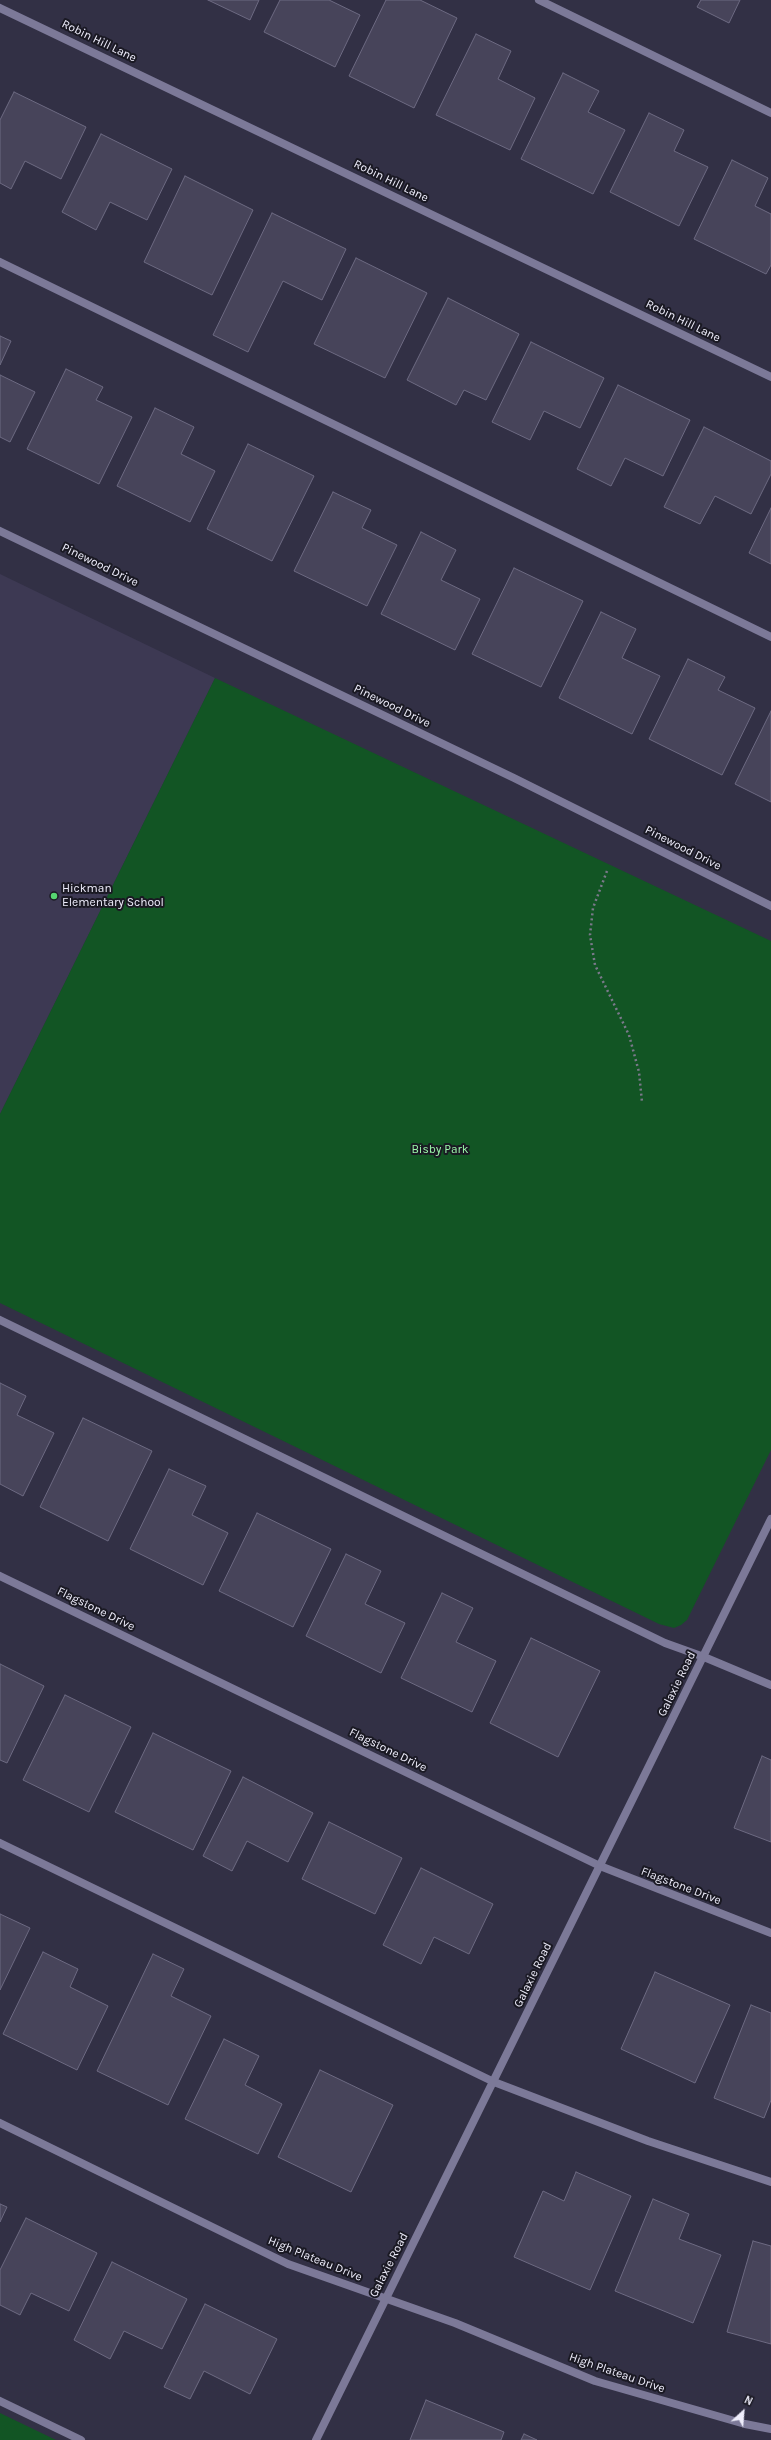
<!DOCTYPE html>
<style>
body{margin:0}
#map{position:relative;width:771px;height:2440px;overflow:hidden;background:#323045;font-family:Karla,sans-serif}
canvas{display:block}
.north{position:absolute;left:723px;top:2392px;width:40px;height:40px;-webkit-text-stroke:3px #1a1923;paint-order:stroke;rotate:26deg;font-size:11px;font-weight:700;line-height:16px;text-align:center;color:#efeefc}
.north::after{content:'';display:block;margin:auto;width:14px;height:18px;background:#efeefc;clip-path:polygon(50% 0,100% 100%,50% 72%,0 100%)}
</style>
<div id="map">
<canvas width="771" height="2440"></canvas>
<div class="north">N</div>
</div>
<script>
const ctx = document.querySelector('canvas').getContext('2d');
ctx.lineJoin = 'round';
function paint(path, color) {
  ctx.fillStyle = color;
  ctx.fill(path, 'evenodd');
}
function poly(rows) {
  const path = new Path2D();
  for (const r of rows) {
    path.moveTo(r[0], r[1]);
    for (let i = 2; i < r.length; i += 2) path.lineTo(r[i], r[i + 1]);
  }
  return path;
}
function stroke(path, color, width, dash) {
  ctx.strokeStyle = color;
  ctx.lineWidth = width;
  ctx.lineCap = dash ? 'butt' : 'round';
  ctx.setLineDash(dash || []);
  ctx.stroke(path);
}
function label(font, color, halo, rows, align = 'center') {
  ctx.font = font + ' Karla,sans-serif';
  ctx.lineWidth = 4;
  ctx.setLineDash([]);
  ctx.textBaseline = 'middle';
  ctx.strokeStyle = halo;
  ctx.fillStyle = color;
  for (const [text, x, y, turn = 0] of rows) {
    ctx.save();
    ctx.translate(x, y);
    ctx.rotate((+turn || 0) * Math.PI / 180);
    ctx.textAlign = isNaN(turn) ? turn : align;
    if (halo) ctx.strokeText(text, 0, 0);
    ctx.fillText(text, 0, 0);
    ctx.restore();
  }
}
paint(poly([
 [0,574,215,678,0,1114]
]), '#3d3953');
paint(poly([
 [215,678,771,941,771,1450,687,1620,681,1625,674,1628,659,1624,0,1303,0,1114],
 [0,2413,56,2440,0,2440]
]), '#125524');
const building = poly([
 [208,0,259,0,250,20,208,0],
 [280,0,329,0,360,15,335,67,264,32,280,0],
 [386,0,420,0,457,18,414,108,349,76,386,0],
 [701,0,740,0,729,23,697,7,701,0],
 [476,34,511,51,498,79,535,98,510,150,436,115,476,34],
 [563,73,599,91,588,112,625,130,593,194,521,159,563,73],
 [14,92,86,127,61,179,25,161,11,189,0,183,0,120,14,92],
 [649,113,684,130,674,151,708,167,679,226,610,192,649,113],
 [101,134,172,169,147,220,110,202,96,230,62,212,101,134],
 [732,160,768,178,755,206,771,214,771,265,766,274,694,239,732,160],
 [185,176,253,210,212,295,144,262,185,176],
 [272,213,346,249,322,300,283,281,248,352,213,335,272,213],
 [356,258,427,293,385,378,314,344,356,258],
 [448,298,519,334,486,400,464,390,456,405,407,380,448,298],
 [0,336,11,341,0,365,0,336],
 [531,342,604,378,580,428,544,411,530,440,492,422,531,342],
 [66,369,103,387,96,400,132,417,99,484,27,449,66,369],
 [0,375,35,392,10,442,0,437,0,375],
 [618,385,690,420,663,476,625,458,611,486,577,469,618,385],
 [155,408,194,427,181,454,215,471,190,522,117,486,155,408],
 [704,427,771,461,771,474,751,514,715,496,700,524,664,507,704,427],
 [248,444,314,476,272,561,207,529,248,444],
 [333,492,371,510,362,528,397,545,367,606,294,571,333,492],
 [771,508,771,564,749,553,771,508],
 [421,532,456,550,441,580,480,599,455,650,381,614,421,532],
 [514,568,583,601,541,687,472,654,514,568],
 [601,612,636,629,622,658,660,676,632,734,559,698,601,612],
 [688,659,725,677,718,690,755,708,722,775,649,739,688,659],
 [771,711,771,802,735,784,771,711],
 [0,1383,26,1396,17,1415,54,1433,23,1496,0,1484,0,1383],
 [83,1418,152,1451,108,1541,40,1507,83,1418],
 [169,1469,206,1486,192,1515,228,1533,203,1585,130,1549,169,1469],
 [257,1513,331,1549,293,1627,219,1591,257,1513],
 [346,1554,381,1571,365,1604,405,1623,381,1673,306,1636,346,1554],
 [442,1593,473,1608,456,1642,496,1661,472,1712,401,1678,442,1593],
 [531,1638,600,1671,558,1757,490,1723,531,1638],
 [0,1664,44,1686,7,1763,0,1760,0,1664],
 [65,1695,131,1727,89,1812,23,1780,65,1695],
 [153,1733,231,1771,193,1850,115,1812,153,1733],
 [762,1756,771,1760,771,1842,734,1828,762,1756],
 [243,1777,313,1813,288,1862,247,1841,232,1871,203,1856,243,1777],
 [329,1822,402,1858,375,1914,302,1879,329,1822],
 [421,1868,493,1904,469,1954,434,1937,421,1964,383,1945,421,1868],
 [0,1914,30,1928,0,1990,0,1914],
 [43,1952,78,1969,70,1987,108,2006,77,2070,3,2034,43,1952],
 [153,1954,184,1969,171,1996,211,2016,168,2105,97,2071,153,1954],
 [655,1972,730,2005,695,2083,621,2049,655,1972],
 [751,2005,771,2013,771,2100,764,2118,714,2098,751,2005],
 [224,2039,259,2056,245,2085,282,2104,258,2154,185,2119,224,2039],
 [320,2070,393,2105,351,2192,278,2157,320,2070],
 [576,2172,631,2196,590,2290,514,2257,543,2191,564,2201,576,2172],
 [653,2199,689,2214,679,2239,721,2255,693,2323,615,2291,653,2199],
 [0,2204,7,2207,0,2222,0,2204],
 [26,2218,97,2253,69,2311,31,2293,20,2315,0,2305,0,2270,26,2218],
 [753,2241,771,2246,771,2344,727,2332,753,2241],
 [112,2262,187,2299,162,2349,124,2331,110,2359,74,2340,112,2262],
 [205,2304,277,2339,250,2394,204,2371,190,2399,164,2387,205,2304],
 [426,2400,504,2432,501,2440,410,2440,426,2400],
 [524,2434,537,2440,521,2440,524,2434]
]);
paint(building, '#47445a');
stroke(building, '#6d6a82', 1);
stroke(poly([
 [607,871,593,908,590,935,595,965,629,1035,639,1072,642,1102]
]), '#7b798b', 2.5, [2, 3]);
stroke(poly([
 [539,0,771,113],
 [0,262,771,637],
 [0,1320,665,1643,704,1657,771,1685],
 [0,1843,494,2082,648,2141,771,2182],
 [0,2401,81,2440]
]), '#7c7998', 8);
stroke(poly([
 [0,8,771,377],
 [0,531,514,778,771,906],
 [0,1576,600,1866,771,1933],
 [0,2123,288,2264,455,2323,595,2381,745,2424,771,2429]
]), '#7c7998', 8);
stroke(poly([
 [316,2440,771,1519]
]), '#7c7998', 8);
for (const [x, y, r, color] of [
 [54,896,4,"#56d671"]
]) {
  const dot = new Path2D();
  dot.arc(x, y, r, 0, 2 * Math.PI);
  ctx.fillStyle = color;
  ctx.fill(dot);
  stroke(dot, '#1a1923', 1.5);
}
label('12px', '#efeefc', '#1a1923', [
 ["Robin Hill Lane",99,41,26],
 ["Robin Hill Lane",391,181,26],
 ["Robin Hill Lane",683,321,26],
 ["Pinewood Drive",100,565,26],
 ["Pinewood Drive",392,706,26],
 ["Pinewood Drive",683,848,27],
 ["Flagstone Drive",96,1609,26],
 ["Galaxie Road",677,1684,-64],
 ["Flagstone Drive",388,1750,26],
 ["Flagstone Drive",681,1886,21],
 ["Galaxie Road",533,1975,-64],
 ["High Plateau Drive",315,2259,22],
 ["Galaxie Road",389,2265,-63],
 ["High Plateau Drive",617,2373,19]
]);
label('12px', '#efeefc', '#1a1923', [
 ["Hickman",62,889],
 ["Elementary School",62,903]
], 'left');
label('12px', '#9df8ab', '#1a1923', [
 ["Bisby Park",440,1150]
]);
</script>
